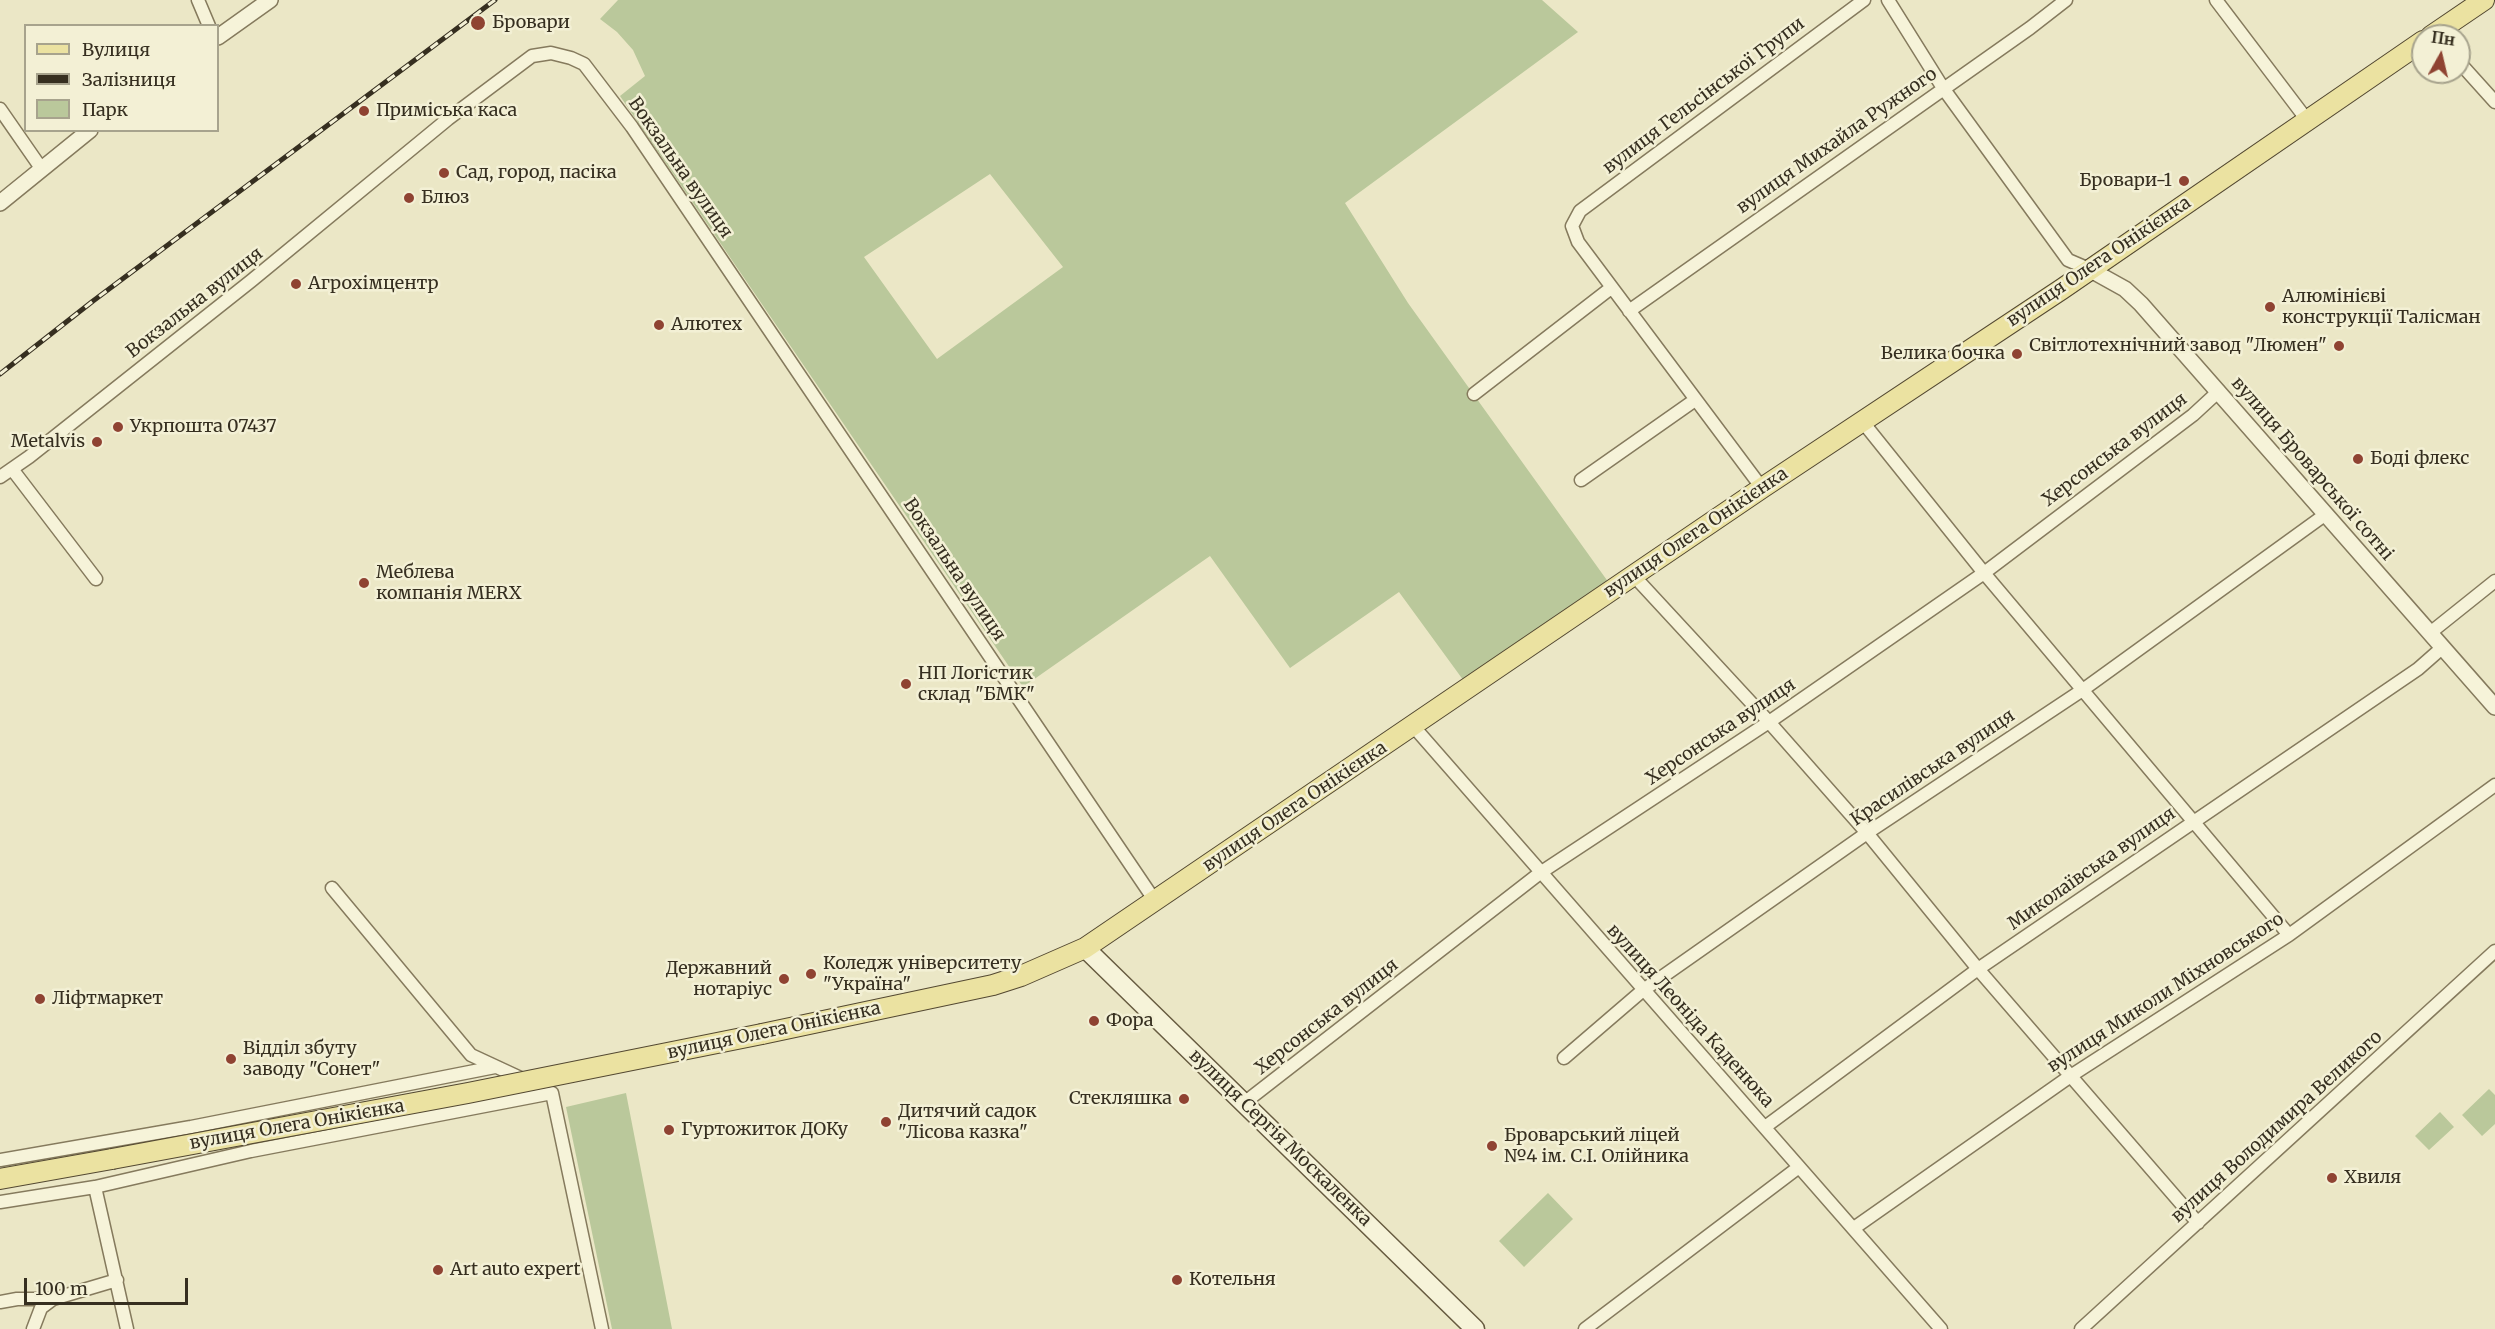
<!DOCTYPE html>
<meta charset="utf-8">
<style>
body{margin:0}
#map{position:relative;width:2495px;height:1329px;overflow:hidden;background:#ebe7c6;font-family:Merriweather,serif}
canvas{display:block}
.legend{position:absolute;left:24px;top:24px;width:195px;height:108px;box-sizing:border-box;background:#f3f0d5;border:2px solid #a7a38d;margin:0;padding:8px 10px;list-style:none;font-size:18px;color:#362f20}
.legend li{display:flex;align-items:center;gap:12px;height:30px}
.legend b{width:30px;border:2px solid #a7a38d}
.north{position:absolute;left:2411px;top:24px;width:60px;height:60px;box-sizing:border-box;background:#f3f0d5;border:2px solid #a7a38d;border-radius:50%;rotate:8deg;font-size:16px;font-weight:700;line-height:24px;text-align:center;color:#362f20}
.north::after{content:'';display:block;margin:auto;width:21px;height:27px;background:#8f4332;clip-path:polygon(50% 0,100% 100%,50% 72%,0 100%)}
.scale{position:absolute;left:24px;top:1278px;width:164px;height:27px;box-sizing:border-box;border:3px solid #362f20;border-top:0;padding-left:8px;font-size:18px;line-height:21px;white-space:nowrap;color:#362f20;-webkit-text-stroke:4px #f3f0d5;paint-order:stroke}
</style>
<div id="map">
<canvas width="2495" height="1329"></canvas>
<ul class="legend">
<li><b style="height:8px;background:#ebe2a1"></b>Вулиця</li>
<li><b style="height:8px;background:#362f20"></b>Залізниця</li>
<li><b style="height:16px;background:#bac89b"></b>Парк</li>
</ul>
<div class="north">Пн</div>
<div class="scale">100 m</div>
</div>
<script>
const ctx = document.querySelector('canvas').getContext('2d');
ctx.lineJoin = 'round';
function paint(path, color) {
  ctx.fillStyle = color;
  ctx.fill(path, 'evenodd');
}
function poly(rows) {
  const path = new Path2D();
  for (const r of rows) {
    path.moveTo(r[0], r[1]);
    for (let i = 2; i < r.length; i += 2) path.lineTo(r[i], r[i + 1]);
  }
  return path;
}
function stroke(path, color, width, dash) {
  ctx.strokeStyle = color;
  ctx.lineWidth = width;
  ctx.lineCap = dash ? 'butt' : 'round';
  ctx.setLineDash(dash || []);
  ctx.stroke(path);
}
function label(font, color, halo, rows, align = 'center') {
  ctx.font = font + ' Merriweather,serif';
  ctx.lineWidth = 5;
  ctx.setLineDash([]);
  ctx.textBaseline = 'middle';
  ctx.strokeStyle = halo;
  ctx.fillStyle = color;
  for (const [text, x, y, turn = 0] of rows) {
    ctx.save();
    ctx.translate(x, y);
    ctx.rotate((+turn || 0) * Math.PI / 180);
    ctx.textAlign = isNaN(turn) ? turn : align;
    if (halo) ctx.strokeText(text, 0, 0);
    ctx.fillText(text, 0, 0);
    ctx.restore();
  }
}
paint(poly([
 [618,0,1542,0,1578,32,1345,203,1408,303,1614,590,1469,688,1399,592,1290,668,1210,556,1023,687,620,96,645,76,633,50,617,32,600,19],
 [990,174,1063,267,937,359,864,257],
 [2489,1089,2495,1095,2495,1124,2482,1136,2462,1115],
 [626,1093,672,1329,612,1329,566,1107],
 [2440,1112,2454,1127,2429,1150,2415,1136],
 [1548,1193,1573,1219,1524,1267,1499,1241]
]), '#bac89b');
const minor = poly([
 [198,0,209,26],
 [1888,0,1943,88,2068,260,2089,269],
 [2216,0,2307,120],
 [2459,62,2495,102],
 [0,109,41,168],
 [1629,311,2030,28,2066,0],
 [1474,394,1611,288],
 [1862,421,1984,573,2289,935],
 [12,469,96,579],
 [0,477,29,457,251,281,448,119,532,56,551,53,571,58,584,64,632,127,1155,901],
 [1581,480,1695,400],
 [1762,488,1578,242,1572,226,1580,211,1864,0],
 [1634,576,1769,722,1867,833,1978,969,2198,1223],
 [2430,633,2495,581],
 [1414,727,1941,1329],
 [332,888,471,1055,527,1081],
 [1564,1058,1642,991,1867,833,2084,689,2326,514],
 [552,1093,602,1329],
 [1244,1103,1540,873,1769,722,1984,573,2193,415,2219,391],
 [1765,1127,1978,969,2418,669,2443,647],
 [0,1160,191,1127,495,1067],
 [95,1187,127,1329],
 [0,1202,95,1187,251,1151,552,1093],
 [1854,1228,2072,1075,2289,935,2495,785],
 [0,1302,17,1299,53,1299,117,1280],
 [33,1329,41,1308,53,1299],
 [1585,1329,1799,1167],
 [2081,1329,2495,951]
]);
const tertiary = poly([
 [218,37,270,0],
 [0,203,90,130],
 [2089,269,2125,289,2141,304,2495,707]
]);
const secondary = poly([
 [1085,948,1475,1329]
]);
const primary = poly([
 [2431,36,2484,0],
 [762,1034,993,985,1021,976,1085,948,1762,488,2062,289,2423,41],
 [0,1179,112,1159]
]);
stroke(minor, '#857a5d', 15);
stroke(tertiary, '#857a5d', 18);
stroke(secondary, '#675b40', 21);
stroke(primary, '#534831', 22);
stroke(minor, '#f6f3d9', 12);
stroke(tertiary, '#f6f3d9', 15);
stroke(secondary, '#f6f3d9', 18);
stroke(primary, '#ebe2a1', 20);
const rail = poly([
 [0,374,93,301,495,0]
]);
stroke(rail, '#362f20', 5);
stroke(rail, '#f3f0d5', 3, [9]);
const primaryBridge = poly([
 [112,1159,468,1093,762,1034]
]);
stroke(primaryBridge, '#534831', 22, []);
stroke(primaryBridge, '#ebe2a1', 20);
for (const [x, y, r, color] of [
 [478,23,8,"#8f4332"],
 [364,111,6,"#8f4332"],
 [444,173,6,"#8f4332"],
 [2184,181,6,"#8f4332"],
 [409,198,6,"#8f4332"],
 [296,284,6,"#8f4332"],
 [2270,307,6,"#8f4332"],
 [659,325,6,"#8f4332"],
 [2339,346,6,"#8f4332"],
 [2017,354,6,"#8f4332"],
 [118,427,6,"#8f4332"],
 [97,442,6,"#8f4332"],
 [2358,459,6,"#8f4332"],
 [364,583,6,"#8f4332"],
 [906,684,6,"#8f4332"],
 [811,974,6,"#8f4332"],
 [784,979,6,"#8f4332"],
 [40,999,6,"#8f4332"],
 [1094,1021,6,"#8f4332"],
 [231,1059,6,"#8f4332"],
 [1184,1099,6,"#8f4332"],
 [886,1122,6,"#8f4332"],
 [669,1130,6,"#8f4332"],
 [1492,1146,6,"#8f4332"],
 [2332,1178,6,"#8f4332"],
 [438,1270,6,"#8f4332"],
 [1177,1280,6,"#8f4332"]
]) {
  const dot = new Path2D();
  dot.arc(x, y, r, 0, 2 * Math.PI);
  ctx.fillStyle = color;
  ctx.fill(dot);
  stroke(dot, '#f3f0d5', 2);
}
label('18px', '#362f20', '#f3f0d5', [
 ["Бровари",492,23],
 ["Приміська каса",376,111],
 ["Сад, город, пасіка",456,173],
 ["Бровари-1",2172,181,"right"],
 ["Блюз",421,198],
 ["Агрохімцентр",308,284],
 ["Алюмінієві",2282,297],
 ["конструкції Талісман",2282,318],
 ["Алютех",671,325],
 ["Світлотехнічний завод \"Люмен\"",2327,346,"right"],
 ["Велика бочка",2005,354,"right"],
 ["Укрпошта 07437",130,427],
 ["Metalvis",85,442,"right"],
 ["Боді флекс",2370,459],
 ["Меблева",376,573],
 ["компанія MERX",376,594],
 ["НП Логістик",918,674],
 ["склад \"БМК\"",918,695],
 ["Коледж університету",823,964],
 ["\"Україна\"",823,985],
 ["Державний",772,969,"right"],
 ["нотаріус",772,990,"right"],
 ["Ліфтмаркет",52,999],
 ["Фора",1106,1021],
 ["Відділ збуту",243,1049],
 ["заводу \"Сонет\"",243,1070],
 ["Стекляшка",1172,1099,"right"],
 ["Дитячий садок",898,1112],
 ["\"Лісова казка\"",898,1133],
 ["Гуртожиток ДОКу",681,1130],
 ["Броварський ліцей",1504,1136],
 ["№4 ім. С.І. Олійника",1504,1157],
 ["Хвиля",2344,1178],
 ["Art auto expert",450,1270],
 ["Котельня",1189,1280]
], 'left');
label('18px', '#362f20', '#f3f0d5', [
 ["вулиця Гельсінської Групи",1704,96,-37],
 ["вулиця Михайла Ружного",1837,141,-35],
 ["Вокзальна вулиця",680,168,55],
 ["вулиця Олега Онікієнка",2099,262,-34],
 ["Вокзальна вулиця",195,303,-38],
 ["Херсонська вулиця",2115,450,-37],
 ["вулиця Броварської сотні",2312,469,49],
 ["вулиця Олега Онікієнка",1696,533,-34],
 ["Вокзальна вулиця",954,570,56],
 ["Херсонська вулиця",1721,732,-34],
 ["Красилівська вулиця",1933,768,-34],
 ["вулиця Олега Онікієнка",1295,807,-34],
 ["Миколаївська вулиця",2092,869,-35],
 ["вулиця Миколи Міхновського",2166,993,-33],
 ["вулиця Леоніда Каденюка",1690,1016,48],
 ["Херсонська вулиця",1327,1017,-38],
 ["вулиця Олега Онікієнка",774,1031,-12],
 ["вулиця Олега Онікієнка",297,1125,-10],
 ["вулиця Володимира Великого",2277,1127,-42],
 ["вулиця Сергія Москаленка",1280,1138,44]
]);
</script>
